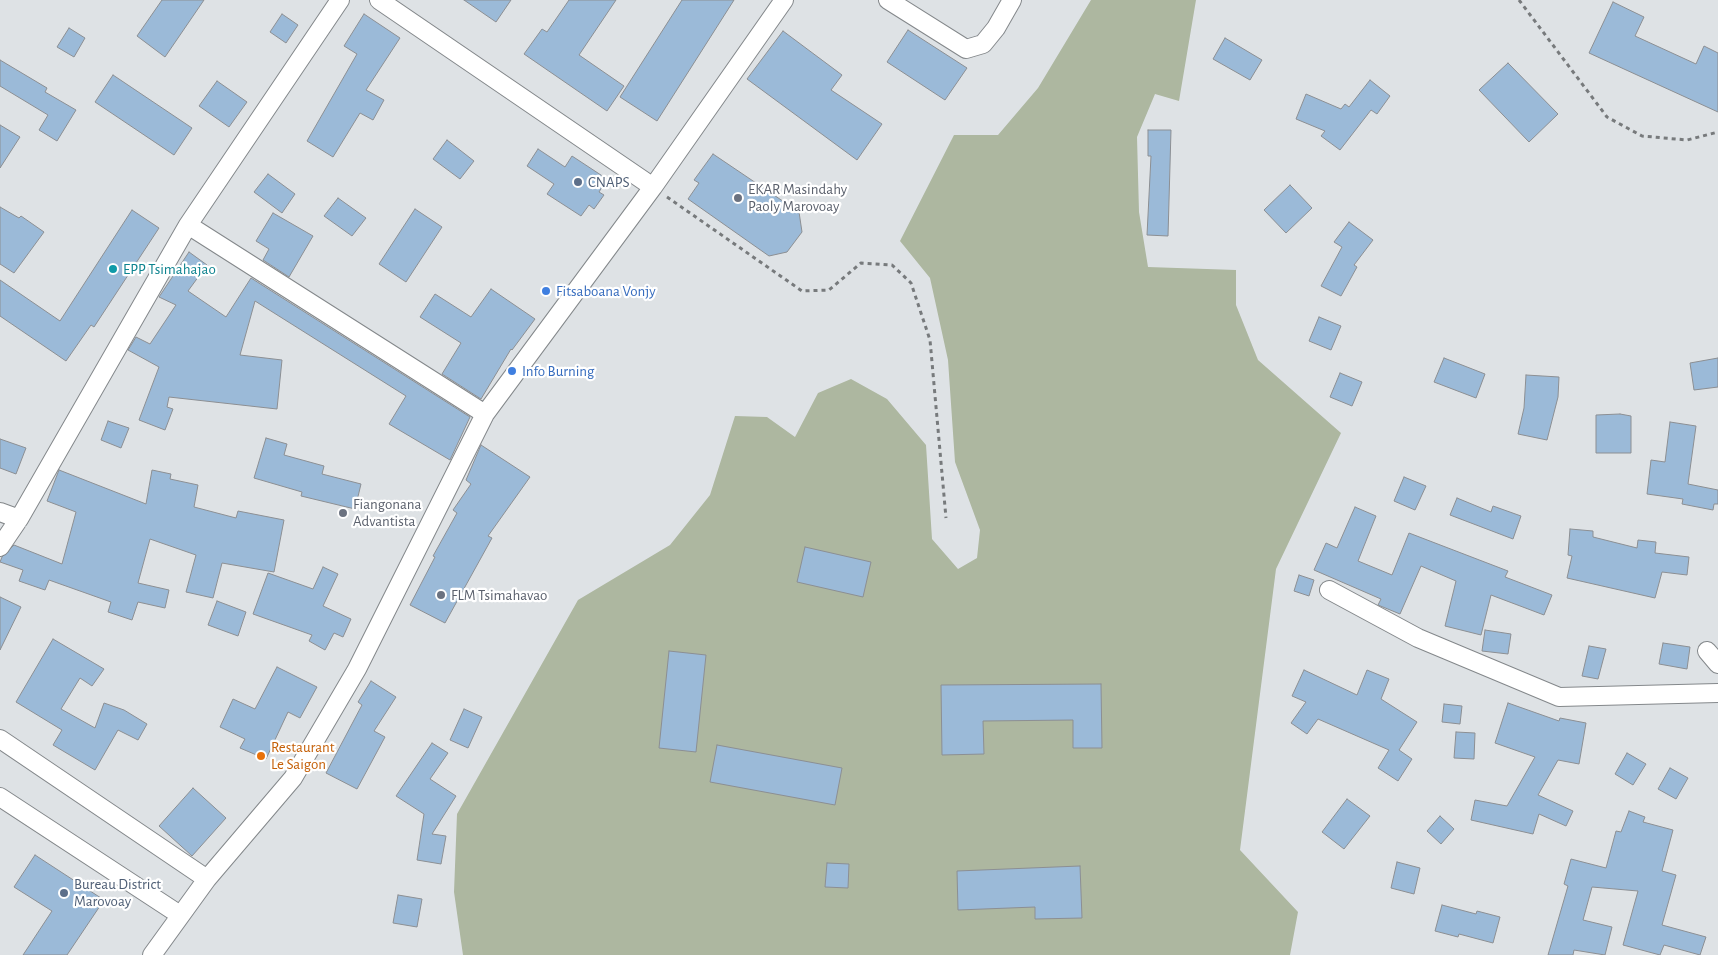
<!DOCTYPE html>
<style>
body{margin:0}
canvas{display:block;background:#dee2e5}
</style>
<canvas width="1718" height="955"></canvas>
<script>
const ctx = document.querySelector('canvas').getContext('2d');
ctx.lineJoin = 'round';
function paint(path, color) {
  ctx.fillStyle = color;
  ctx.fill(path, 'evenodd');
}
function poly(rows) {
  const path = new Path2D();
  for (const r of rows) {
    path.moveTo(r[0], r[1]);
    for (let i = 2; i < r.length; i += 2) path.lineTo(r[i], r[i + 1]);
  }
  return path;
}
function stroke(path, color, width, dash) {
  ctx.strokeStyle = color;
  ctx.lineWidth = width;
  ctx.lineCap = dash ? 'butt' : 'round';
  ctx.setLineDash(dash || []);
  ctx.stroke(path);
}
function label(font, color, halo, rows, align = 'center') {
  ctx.font = font + ' "Alegreya Sans",sans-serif';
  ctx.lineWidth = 4.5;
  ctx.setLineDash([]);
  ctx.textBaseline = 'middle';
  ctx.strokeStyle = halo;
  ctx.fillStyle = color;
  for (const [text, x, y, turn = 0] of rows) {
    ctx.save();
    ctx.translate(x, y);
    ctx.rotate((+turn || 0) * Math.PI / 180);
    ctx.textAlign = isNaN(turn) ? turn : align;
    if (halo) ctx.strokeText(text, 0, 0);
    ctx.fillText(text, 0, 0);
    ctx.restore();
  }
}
paint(poly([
 [1091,0,1196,0,1179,101,1155,94,1137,137,1139,212,1148,267,1236,270,1236,305,1258,360,1341,433,1276,569,1240,850,1298,912,1290,955,463,955,454,892,457,814,578,600,670,545,710,495,735,416,767,417,795,437,818,393,851,379,887,399,926,445,932,539,958,569,977,558,980,530,955,462,948,360,930,278,900,241,954,135,998,135,1038,88]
]), '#adb7a0');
const building = poly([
 [162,0,204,0,165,57,137,36,162,0],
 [464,0,511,0,496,22,464,0],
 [569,0,616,0,579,55,624,86,607,111,524,54,542,29,547,32,569,0],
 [682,0,734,0,657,121,620,97,682,0],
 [1613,2,1644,17,1635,36,1696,64,1704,46,1718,53,1718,112,1589,53,1613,2],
 [282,14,298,25,286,43,270,32,282,14],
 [364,14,400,38,366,90,384,100,373,120,360,113,333,157,307,141,357,54,344,46,364,14],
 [69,28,85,38,74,57,57,47,69,28],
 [908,30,967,68,945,100,887,62,908,30],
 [783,31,842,75,831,90,882,124,857,160,747,79,783,31],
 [1225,38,1262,60,1250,80,1213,59,1225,38],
 [0,60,47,88,45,92,76,110,57,141,39,130,48,115,0,86,0,60],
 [1508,63,1558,114,1529,142,1479,90,1508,63],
 [113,75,192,128,174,155,95,102,113,75],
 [1370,80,1390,96,1377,114,1371,110,1340,150,1321,136,1325,131,1296,119,1306,94,1341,109,1345,104,1349,107,1370,80],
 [217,81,247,102,229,127,199,106,217,81],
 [0,125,20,137,0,168,0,125],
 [1148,130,1171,130,1168,236,1147,235,1151,156,1148,156,1148,130],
 [447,140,474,161,460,179,433,159,447,140],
 [538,149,565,167,572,156,607,179,599,192,604,195,594,209,589,205,581,216,547,194,554,184,527,166,538,149],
 [713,154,799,212,802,232,787,252,769,256,688,199,699,183,694,180,713,154],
 [268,174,295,194,282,213,254,192,268,174],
 [1290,185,1312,208,1286,233,1264,210,1290,185],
 [338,198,366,218,352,236,324,216,338,198],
 [0,207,19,218,21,216,44,232,14,273,0,264,0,207],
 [415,209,442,227,406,282,379,264,415,209],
 [132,210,159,228,94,327,91,325,66,361,0,316,0,280,60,321,132,210],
 [273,213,313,236,289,277,263,260,269,249,256,241,273,213],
 [1349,222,1373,240,1354,265,1357,267,1341,296,1321,286,1342,247,1334,242,1349,222],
 [189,252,207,265,188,291,226,317,251,278,470,417,450,460,389,424,406,396,255,301,240,355,282,360,277,409,169,397,167,407,173,409,165,430,139,420,159,367,128,350,136,337,150,344,176,305,159,297,189,252],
 [491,289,535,319,512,350,511,349,481,399,442,374,461,343,420,317,435,294,471,317,491,289],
 [1319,317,1341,326,1331,350,1309,341,1319,317],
 [1444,358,1485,374,1476,398,1434,382,1444,358],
 [1718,358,1718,387,1694,390,1690,363,1718,358],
 [1340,373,1362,382,1352,406,1330,397,1340,373],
 [1526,375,1559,377,1558,397,1547,440,1518,434,1524,408,1526,375],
 [1620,414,1631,416,1631,453,1596,453,1596,415,1620,414],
 [108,421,129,428,121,448,101,440,108,421],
 [1670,422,1696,426,1688,484,1718,490,1718,504,1714,504,1713,510,1682,504,1683,499,1647,494,1651,460,1665,462,1670,422],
 [266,438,287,444,284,455,324,466,322,474,361,484,355,509,301,496,302,492,254,478,266,438],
 [0,439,26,448,16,474,0,468,0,439],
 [481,445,530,477,488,536,492,538,445,623,410,605,435,557,433,556,457,513,453,510,471,484,466,480,481,445],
 [59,470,146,504,152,470,171,474,170,479,198,485,194,507,236,518,238,511,284,520,274,572,222,563,213,598,186,592,196,555,150,539,138,583,169,590,165,608,138,602,132,620,108,612,111,602,49,580,45,590,19,581,23,570,0,562,2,557,14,545,62,564,76,512,47,501,59,470],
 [1404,477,1426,486,1415,510,1394,501,1404,477],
 [1457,498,1491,512,1493,506,1521,516,1513,539,1450,515,1457,498],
 [1355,507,1376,516,1358,561,1392,575,1409,533,1508,571,1505,577,1552,595,1544,615,1491,595,1481,635,1445,626,1456,581,1421,566,1400,614,1378,605,1381,599,1314,570,1326,543,1337,548,1355,507],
 [1570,529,1593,531,1593,537,1637,548,1638,540,1656,542,1655,553,1689,557,1687,575,1662,572,1655,598,1567,578,1572,556,1568,555,1570,529],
 [805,547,871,562,863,597,797,582,805,547],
 [323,567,338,574,323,606,351,619,343,637,334,633,325,650,309,641,312,635,253,614,268,573,313,589,323,567],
 [1299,575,1314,580,1309,596,1294,591,1299,575],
 [0,597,21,607,0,650,0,597],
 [217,601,246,612,238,636,208,625,217,601],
 [1485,630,1511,634,1508,654,1482,651,1485,630],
 [53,639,104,669,92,686,80,678,61,709,95,728,104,703,124,710,147,724,138,740,118,730,95,770,53,745,62,730,16,702,53,639],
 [1663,643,1690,647,1687,669,1659,664,1663,643],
 [1589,646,1606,649,1598,679,1582,676,1589,646],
 [669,651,706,655,696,752,659,748,669,651],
 [277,667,317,687,300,718,288,712,266,759,240,748,245,739,220,727,233,699,255,709,277,667],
 [1304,670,1357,695,1367,670,1389,679,1381,699,1417,722,1399,750,1412,759,1398,781,1378,768,1389,750,1318,719,1307,734,1291,723,1306,702,1292,696,1304,670],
 [371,681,396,697,374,731,385,737,357,789,326,773,362,705,358,702,371,681],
 [1101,684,1102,748,1073,748,1073,720,983,721,984,754,942,755,941,685,1101,684],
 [1508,703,1559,721,1560,718,1586,723,1579,764,1558,760,1538,795,1573,811,1566,826,1539,814,1533,834,1471,820,1475,800,1507,806,1535,757,1495,743,1508,703],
 [1444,704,1462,706,1460,724,1442,722,1444,704],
 [464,709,482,717,468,748,450,740,464,709],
 [1456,732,1475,733,1474,759,1454,758,1456,732],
 [432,743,448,753,430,779,456,796,432,834,446,836,441,864,417,860,424,814,396,796,432,743],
 [717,745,842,768,835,805,710,782,717,745],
 [1627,753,1646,764,1633,785,1615,774,1627,753],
 [1670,768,1688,778,1676,799,1658,789,1670,768],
 [193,788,226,818,192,856,159,826,193,788],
 [1347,799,1370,816,1344,849,1322,832,1347,799],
 [1629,811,1645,817,1643,822,1673,830,1662,871,1676,875,1662,925,1706,937,1700,955,1664,945,1660,955,1623,945,1638,891,1592,887,1583,920,1612,927,1605,955,1574,950,1573,955,1548,955,1568,886,1564,884,1571,859,1606,868,1616,831,1621,832,1629,811],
 [1440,816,1454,829,1441,844,1427,831,1440,816],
 [35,855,104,900,67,955,23,955,52,911,14,887,35,855],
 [1397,862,1420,868,1414,894,1391,888,1397,862],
 [827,863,849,864,848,888,825,887,827,863],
 [1080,866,1082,918,1035,919,1035,907,958,910,957,871,1080,866],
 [398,895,422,899,417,927,393,923,398,895],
 [1442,905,1476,914,1477,911,1500,917,1493,943,1459,934,1458,937,1435,931,1442,905]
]);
paint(building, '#9bbad8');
stroke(building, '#8c8f93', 1);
const street = poly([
 [379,0,653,187],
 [888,0,966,49,983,44,996,28,1012,0],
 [188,225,485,414],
 [0,512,19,519],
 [0,547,19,519,188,225,340,0],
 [1329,590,1418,638,1559,697,1718,693],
 [1707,651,1718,664],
 [0,739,207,879],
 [0,797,180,915],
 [152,955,207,879,293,778,357,669,485,414,653,187,784,0]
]);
stroke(street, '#84888b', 20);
stroke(poly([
 [1519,0,1607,117,1642,136,1687,140,1718,132],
 [667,197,802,291,829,290,861,263,892,265,911,283,930,340,946,518]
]), '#777a7c', 3, [4, 4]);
stroke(street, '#fff', 18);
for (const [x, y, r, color] of [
 [578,182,5,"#5c6f8a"],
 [738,198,5,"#6b7280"],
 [113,269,5,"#0f9aa8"],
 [546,291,5,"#3f7fe0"],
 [512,371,5,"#3f7fe0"],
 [343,513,5,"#6b7280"],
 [441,595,5,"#6b7280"],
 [261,756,5,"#e8710a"],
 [64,893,5,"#5c6f8a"]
]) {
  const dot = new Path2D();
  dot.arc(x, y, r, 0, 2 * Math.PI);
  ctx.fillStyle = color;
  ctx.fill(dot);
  stroke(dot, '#fff', 2);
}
label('15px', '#4e5e75', '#fff', [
 ["CNAPS",588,182],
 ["Bureau District",74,884],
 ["Marovoay",74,901]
], 'left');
label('15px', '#5b616d', '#fff', [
 ["EKAR Masindahy",748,189],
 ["Paoly Marovoay",748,206],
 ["Fiangonana",353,504],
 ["Advantista",353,521],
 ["FLM Tsimahavao",451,595]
], 'left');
label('15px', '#0d838f', '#fff', [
 ["EPP Tsimahajao",123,269]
], 'left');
label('15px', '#366cbe', '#fff', [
 ["Fitsaboana Vonjy",556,291],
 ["Info Burning",522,371]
], 'left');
label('15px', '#c56008', '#fff', [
 ["Restaurant",271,747],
 ["Le Saigon",271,764]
], 'left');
</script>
